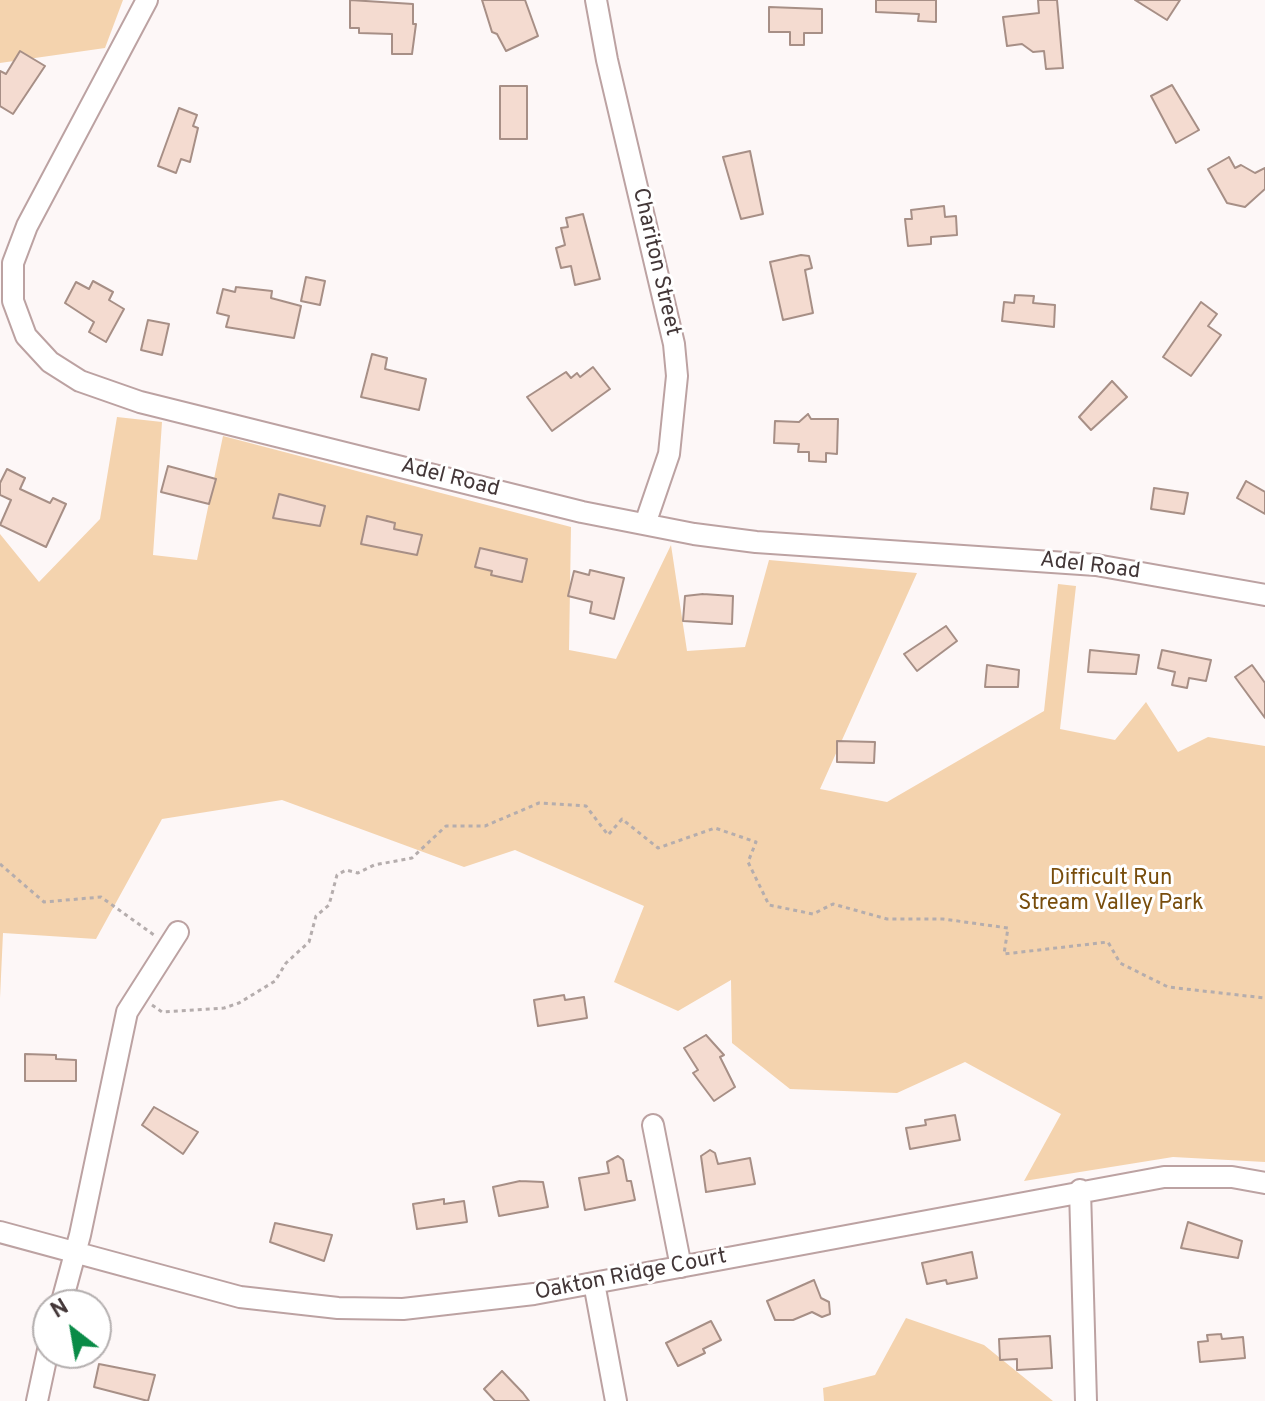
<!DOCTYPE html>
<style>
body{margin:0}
#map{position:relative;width:1265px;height:1401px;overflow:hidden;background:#fdf7f7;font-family:Overpass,sans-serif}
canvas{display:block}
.north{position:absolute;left:32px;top:1289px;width:80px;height:80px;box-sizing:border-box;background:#fff;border:2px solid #b4afaf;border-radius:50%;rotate:329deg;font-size:22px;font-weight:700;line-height:32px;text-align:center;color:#433738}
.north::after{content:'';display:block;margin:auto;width:28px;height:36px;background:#0a8b47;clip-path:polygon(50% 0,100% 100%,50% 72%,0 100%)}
</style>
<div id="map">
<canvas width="1265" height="1401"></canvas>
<div class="north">N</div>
</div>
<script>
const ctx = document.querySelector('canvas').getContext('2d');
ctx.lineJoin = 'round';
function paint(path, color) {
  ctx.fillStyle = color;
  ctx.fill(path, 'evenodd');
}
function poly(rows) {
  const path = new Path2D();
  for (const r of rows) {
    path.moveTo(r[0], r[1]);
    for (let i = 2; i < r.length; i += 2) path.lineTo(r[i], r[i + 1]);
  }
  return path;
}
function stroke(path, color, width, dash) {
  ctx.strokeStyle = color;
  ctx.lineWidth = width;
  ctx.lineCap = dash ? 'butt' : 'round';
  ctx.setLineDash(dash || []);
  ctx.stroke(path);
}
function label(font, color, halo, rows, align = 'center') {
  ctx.font = font + ' Overpass,sans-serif';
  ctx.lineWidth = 6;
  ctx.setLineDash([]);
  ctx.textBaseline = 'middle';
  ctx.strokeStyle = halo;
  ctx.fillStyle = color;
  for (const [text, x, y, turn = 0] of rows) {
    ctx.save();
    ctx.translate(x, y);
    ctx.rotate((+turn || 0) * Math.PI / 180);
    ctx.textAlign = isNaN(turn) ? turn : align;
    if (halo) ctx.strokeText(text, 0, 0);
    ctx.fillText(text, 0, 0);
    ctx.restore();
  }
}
paint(poly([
 [0,0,123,0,105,48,0,63],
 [117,417,162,422,153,555,197,560,223,436,571,527,569,650,616,659,671,545,687,651,745,647,769,560,917,573,820,789,887,802,1044,711,1058,584,1076,586,1060,729,1115,740,1146,702,1178,752,1208,737,1265,746,1265,1162,1173,1157,1024,1181,1061,1114,965,1062,897,1093,790,1089,732,1043,731,980,678,1011,614,982,644,906,515,850,464,867,282,800,162,819,96,939,3,933,0,998,0,534,39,582,100,519],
 [906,1318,984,1345,1053,1401,824,1401,823,1388,875,1375]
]), '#f4d3ae');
const building = poly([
 [350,0,413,4,413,24,416,24,412,54,392,54,392,34,359,33,359,28,350,28,350,0],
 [482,0,525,0,538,36,506,51,497,34,492,32,482,0],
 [876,0,936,0,936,22,918,21,919,14,876,12,876,0],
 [1038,0,1057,0,1063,68,1046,69,1044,51,1033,52,1022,44,1007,46,1003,17,1039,13,1038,0],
 [1135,0,1180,0,1167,20,1135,0],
 [769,7,822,9,822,33,804,33,804,45,790,45,790,32,769,32,769,7],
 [20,51,45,66,13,114,0,106,0,71,6,74,20,51],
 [1172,85,1199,130,1176,143,1151,96,1172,85],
 [500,86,527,86,527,139,500,139,500,86],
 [179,108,197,115,193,126,198,128,190,162,181,159,176,173,158,166,179,108],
 [750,151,763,214,741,219,723,157,750,151],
 [1229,157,1235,168,1241,165,1255,173,1265,168,1265,189,1245,207,1227,203,1208,169,1229,157],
 [944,206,945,217,956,216,957,235,931,237,931,244,908,246,905,219,912,219,911,210,944,206],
 [583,214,600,279,575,285,571,266,561,268,556,248,565,245,561,228,568,227,566,218,583,214],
 [801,255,809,256,812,268,805,270,813,313,783,320,770,262,801,255],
 [306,277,325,281,320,305,301,301,306,277],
 [93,281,113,292,109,300,124,309,106,342,89,332,94,322,65,303,76,282,89,289,93,281],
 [236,287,272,291,271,298,301,306,294,338,226,327,229,316,217,313,223,289,235,292,236,287],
 [1015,295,1034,296,1033,303,1055,305,1054,327,1002,321,1004,302,1014,303,1015,295],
 [1201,302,1217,314,1208,326,1221,335,1191,376,1163,357,1201,302],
 [148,320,169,324,162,355,141,350,148,320],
 [372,354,387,358,385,369,426,379,419,410,361,397,372,354],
 [593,367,610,389,552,431,527,397,566,372,571,378,577,373,580,377,593,367],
 [1112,381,1127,397,1091,430,1079,417,1112,381],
 [808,414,811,419,838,419,837,454,826,453,826,462,809,461,809,452,798,452,799,444,774,443,775,421,799,422,808,414],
 [168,466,216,479,209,504,161,492,168,466],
 [7,469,25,478,20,489,50,503,53,498,66,504,46,547,0,525,11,500,0,495,0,483,7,469],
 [1246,481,1265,492,1265,514,1237,498,1246,481],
 [1154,488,1188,493,1184,514,1151,509,1154,488],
 [279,494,325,506,320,526,273,518,279,494],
 [367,516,395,523,394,529,422,535,417,555,361,544,367,516],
 [480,548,527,559,522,582,491,575,492,571,475,567,480,548],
 [590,570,624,578,614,619,590,613,592,602,568,596,574,571,589,575,590,570],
 [703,594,733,596,732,624,683,621,685,596,703,594],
 [946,626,957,641,917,671,904,654,946,626],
 [1090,650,1139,655,1136,674,1088,672,1090,650],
 [1162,650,1211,660,1206,681,1189,678,1187,688,1172,685,1175,672,1158,668,1162,650],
 [987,665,1019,670,1018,687,985,687,987,665],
 [1252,665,1265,683,1265,718,1235,677,1252,665],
 [837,741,875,742,874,763,837,762,837,741],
 [564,995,565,1000,584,997,587,1018,538,1026,534,1000,564,995],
 [706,1035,724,1055,720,1057,735,1087,714,1101,693,1073,698,1070,684,1048,706,1035],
 [25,1054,56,1055,56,1059,76,1060,76,1081,25,1081,25,1054],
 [154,1107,198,1132,183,1154,142,1125,154,1107],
 [955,1115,960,1140,910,1149,906,1128,926,1125,925,1120,955,1115],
 [710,1150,715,1153,718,1164,750,1158,755,1184,706,1192,701,1156,710,1150],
 [618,1156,623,1160,627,1181,631,1181,635,1200,585,1210,579,1178,609,1173,607,1162,618,1156],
 [520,1181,543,1182,548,1207,499,1216,493,1187,520,1181],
 [444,1199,444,1204,464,1201,467,1222,417,1229,413,1204,444,1199],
 [1188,1222,1242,1241,1238,1258,1181,1248,1188,1222],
 [275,1223,332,1235,324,1261,270,1242,275,1223],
 [972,1252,977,1278,947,1284,946,1280,927,1284,922,1263,972,1252],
 [814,1280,821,1298,829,1302,830,1314,822,1317,812,1312,793,1320,775,1320,767,1301,814,1280],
 [711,1321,721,1340,703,1349,705,1353,678,1366,666,1343,711,1321],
 [1221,1334,1222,1339,1243,1337,1245,1358,1200,1362,1198,1342,1208,1341,1207,1335,1221,1334],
 [1050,1336,1052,1368,1017,1370,1017,1359,1000,1360,999,1339,1050,1336],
 [99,1364,155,1375,148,1401,94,1387,99,1364],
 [502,1371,523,1393,529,1401,495,1401,484,1389,502,1371]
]);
paint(building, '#f4dbd0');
stroke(building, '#a78f86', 2);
const minor = poly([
 [147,0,27,226,13,263,13,301,26,336,50,362,80,381,140,402,582,512,694,534,756,542,1096,565,1265,595],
 [596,0,607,60,674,344,677,376,669,454,645,524],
 [653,1125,681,1267],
 [1080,1190,1086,1401],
 [0,1232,240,1297,338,1308,403,1309,534,1294,1164,1177,1232,1177,1265,1183],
 [594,1283,616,1401],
 [61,1305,80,1235,127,1012,178,932],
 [37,1401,48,1350]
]);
stroke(minor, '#bca2a2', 24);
stroke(poly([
 [0,864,44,902,101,897,154,935],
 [152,1005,162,1012,224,1008,239,1003,275,981,286,963,309,942,316,916,329,905,337,875,346,870,358,873,374,865,412,858,446,826,485,826,539,803,586,806,608,835,622,819,658,848,715,828,756,842,748,862,769,905,813,914,833,904,887,919,943,919,1008,928,1004,954,1108,942,1120,963,1168,987,1265,998]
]), '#b5adad', 3, [4, 4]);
stroke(minor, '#fff', 20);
label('22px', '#433738', '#fff', [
 ["Chariton Street",655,262,77],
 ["Adel Road",450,479,14],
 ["Adel Road",1090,567,7],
 ["Oakton Ridge Court",631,1276,-11]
]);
label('22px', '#784d0c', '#fff', [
 ["Difficult Run",1111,880],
 ["Stream Valley Park",1111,905]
]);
</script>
